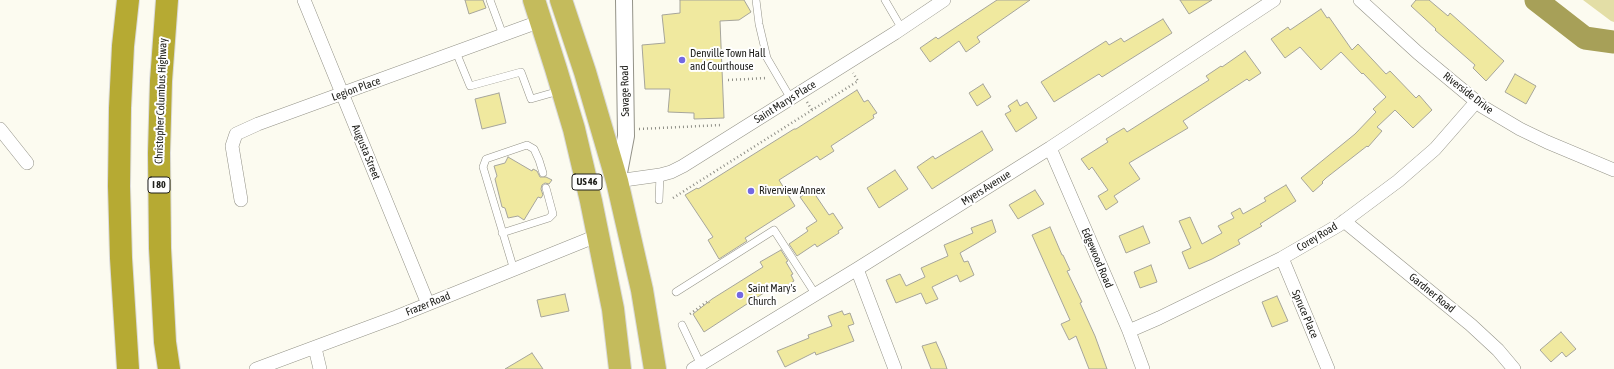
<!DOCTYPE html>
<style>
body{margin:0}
canvas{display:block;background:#fcfbf0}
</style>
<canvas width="1614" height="369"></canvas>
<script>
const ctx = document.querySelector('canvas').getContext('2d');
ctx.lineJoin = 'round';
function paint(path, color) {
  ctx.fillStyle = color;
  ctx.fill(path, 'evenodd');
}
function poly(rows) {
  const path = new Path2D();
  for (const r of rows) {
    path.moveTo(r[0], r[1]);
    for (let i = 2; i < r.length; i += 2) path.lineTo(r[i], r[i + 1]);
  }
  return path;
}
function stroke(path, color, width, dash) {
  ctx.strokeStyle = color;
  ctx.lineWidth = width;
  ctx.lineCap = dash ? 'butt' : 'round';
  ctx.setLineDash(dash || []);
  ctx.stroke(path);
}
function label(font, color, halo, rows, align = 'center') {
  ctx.font = font + ' "Asap Condensed",sans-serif';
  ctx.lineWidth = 4;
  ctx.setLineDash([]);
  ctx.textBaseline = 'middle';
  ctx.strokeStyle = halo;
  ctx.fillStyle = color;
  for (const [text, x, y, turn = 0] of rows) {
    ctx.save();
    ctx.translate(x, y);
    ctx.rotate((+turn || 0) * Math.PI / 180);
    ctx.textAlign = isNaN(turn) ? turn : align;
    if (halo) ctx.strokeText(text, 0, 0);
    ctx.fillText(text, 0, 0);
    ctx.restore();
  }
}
paint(poly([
 [1583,0,1614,0,1614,22,1611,21]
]), '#e3dea6');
stroke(poly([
 [1536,0,1585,38,1614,42]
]), '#a7a058', 23);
const building = poly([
 [465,0,483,0,486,8,469,14,465,0],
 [680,0,744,0,751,12,739,20,720,21,724,118,694,119,694,113,668,112,670,89,645,89,642,45,665,43,662,15,680,13,680,0],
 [997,0,1030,0,977,37,980,42,966,52,959,41,930,62,920,48,936,37,938,39,997,0],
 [1180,0,1212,0,1189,14,1180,0],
 [1416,0,1429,0,1448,16,1450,13,1504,61,1486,81,1473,68,1475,65,1435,30,1436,29,1411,6,1416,0],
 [1321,9,1327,18,1329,17,1352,50,1358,44,1386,74,1390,71,1416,98,1419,95,1432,110,1413,128,1395,110,1377,127,1382,131,1368,147,1367,146,1326,178,1322,182,1323,183,1313,192,1301,178,1355,134,1376,112,1373,109,1386,97,1363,73,1362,74,1341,52,1321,70,1300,47,1285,58,1271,39,1288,27,1290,30,1321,9],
 [1163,19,1172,33,1102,77,1099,74,1054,102,1041,82,1106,41,1109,45,1121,38,1124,42,1163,19],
 [1245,51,1261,73,1249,81,1247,79,1183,121,1188,128,1129,163,1140,179,1114,196,1118,202,1106,210,1098,196,1108,190,1092,167,1089,170,1081,159,1108,142,1106,139,1124,128,1127,132,1209,80,1206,76,1221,66,1222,67,1245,51],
 [1515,74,1536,86,1526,104,1505,92,1515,74],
 [983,84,991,97,977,106,969,93,983,84],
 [857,90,864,102,868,100,877,113,873,115,874,118,831,146,834,151,820,160,817,156,779,180,795,206,745,238,747,241,719,259,708,240,713,237,685,195,697,188,698,189,794,129,796,129,857,90],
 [499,93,506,123,482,129,475,99,499,93],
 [1017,100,1020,106,1027,102,1037,118,1016,132,1005,114,1011,111,1008,106,1017,100],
 [982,131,993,150,932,189,917,167,933,156,935,159,982,131],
 [508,157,532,171,533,169,537,171,540,177,546,177,552,180,549,184,545,183,542,185,541,189,543,195,541,198,538,197,524,220,518,216,508,218,505,208,502,207,495,179,497,176,494,166,505,163,508,157],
 [895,170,908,189,879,208,867,188,895,170],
 [1286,185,1296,201,1260,224,1262,226,1238,240,1240,244,1212,259,1189,269,1182,252,1191,248,1179,221,1190,217,1202,244,1222,233,1218,226,1234,218,1231,213,1240,208,1243,214,1266,201,1264,198,1286,185],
 [812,190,829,215,833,213,843,228,838,231,839,233,817,247,815,244,797,256,789,244,808,231,806,228,817,221,800,197,812,190],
 [1035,190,1044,204,1018,219,1009,205,1035,190],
 [992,220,996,232,960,253,964,262,968,261,974,275,960,282,957,275,932,287,938,299,926,304,921,293,896,303,886,280,900,274,906,286,925,277,921,268,948,256,944,245,973,233,971,228,992,220],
 [1143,226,1150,243,1126,253,1119,236,1143,226],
 [1050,227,1062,255,1063,255,1070,270,1067,271,1082,302,1080,303,1095,336,1107,369,1089,369,1076,336,1069,340,1061,324,1070,320,1032,235,1050,227],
 [781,250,788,261,786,262,793,274,791,275,794,281,779,291,776,285,704,332,693,314,712,299,763,267,760,262,781,250],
 [1151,265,1157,282,1140,288,1134,272,1151,265],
 [565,294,569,311,541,317,537,300,565,294],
 [1277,296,1288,321,1272,327,1262,302,1277,296],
 [842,311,844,315,850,313,854,324,848,326,854,341,816,355,815,352,785,367,777,351,809,338,808,335,832,326,828,316,842,311],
 [1561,332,1576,349,1566,357,1562,352,1551,362,1540,350,1561,332],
 [936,342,944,360,947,369,931,369,922,346,936,342],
 [532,353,543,369,505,369,532,353]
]);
paint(building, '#f0e99f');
stroke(building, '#a6a59b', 1);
const service = poly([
 [490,0,503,35],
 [756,0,759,24,767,58,791,99],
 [885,0,902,29],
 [456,52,470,86,521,72,531,99,559,91],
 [659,200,660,175],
 [502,233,549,218,553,214,546,188],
 [514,270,483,167,486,159,527,145,534,149,539,160,543,173],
 [676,292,774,230,816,295],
 [682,325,701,365]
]);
const minor = poly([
 [304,0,428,304],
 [1360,0,1418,53,1483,107,1520,129,1547,142,1614,170],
 [0,129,27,163],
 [1050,148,1129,331,1143,369],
 [617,181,660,175,671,172,683,166,895,33,944,0],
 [241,200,232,146,236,134,258,124,541,21],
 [1344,221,1471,325,1498,350,1514,369],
 [1282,258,1328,369],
 [857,269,895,369],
 [1129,331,1159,318,1282,258,1339,225,1398,181,1435,149,1476,102],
 [315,348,320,369],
 [256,369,396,317,599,235],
 [693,369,857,269,1050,148,1274,0]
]);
const tertiary = poly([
 [618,178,626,136,624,0]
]);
const trunk = poly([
 [534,0,556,69,574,129,591,201,613,309,620,369],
 [561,0,585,72,617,181,642,290,655,369]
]);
const motorway = poly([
 [167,0,161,81,159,153,160,248,165,342,169,369],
 [128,369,121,258,119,186,120,108,123,46,128,0]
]);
stroke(service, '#949388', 8);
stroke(minor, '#949388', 14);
stroke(tertiary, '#949388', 18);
stroke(trunk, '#dbdbdb', 24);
stroke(motorway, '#dbdbdb', 24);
stroke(poly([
 [728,80,767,78],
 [807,102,812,110],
 [639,129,722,125],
 [673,198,858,81,853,73],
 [690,314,708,301,709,303]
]), '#8e8e86', 2.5, [1, 3]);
stroke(service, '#fff', 7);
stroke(minor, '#fff', 13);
stroke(tertiary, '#fff', 16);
stroke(trunk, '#c4bb5c', 22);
stroke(motorway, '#b6aa33', 22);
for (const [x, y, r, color] of [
 [682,60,4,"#7368e2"],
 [751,191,4,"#7368e2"],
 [740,295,4,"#7368e2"]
]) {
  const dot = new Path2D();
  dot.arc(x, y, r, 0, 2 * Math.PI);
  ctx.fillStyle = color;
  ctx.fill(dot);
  stroke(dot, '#fff', 1.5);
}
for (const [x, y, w] of [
 [587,182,30],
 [159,185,22]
]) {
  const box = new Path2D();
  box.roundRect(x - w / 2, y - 8, w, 16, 3);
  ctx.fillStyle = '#fff';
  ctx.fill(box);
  stroke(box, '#21211d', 1);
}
label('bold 10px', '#21211d', null, [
 ["US 46",587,182],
 ["I 80",159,185]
]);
label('11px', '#21211d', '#fff', [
 ["Denville Town Hall",690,54],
 ["and Courthouse",690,67],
 ["Riverview Annex",759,191],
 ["Saint Mary's",748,289],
 ["Church",748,302]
], 'left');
label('11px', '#21211d', '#fff', [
 ["Legion Place",356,89,-20],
 ["Savage Road",625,91,-91],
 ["Riverside Drive",1468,93,38],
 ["Christopher Columbus Highway",161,101,-88],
 ["Saint Marys Place",785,102,-32],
 ["Augusta Street",366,152,68],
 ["Myers Avenue",986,188,-32],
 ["Corey Road",1317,237,-31],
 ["Edgewood Road",1097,258,67],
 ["Gardner Road",1432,293,39],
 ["Frazer Road",428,304,-22],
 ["Spruce Place",1305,314,67]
]);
</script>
